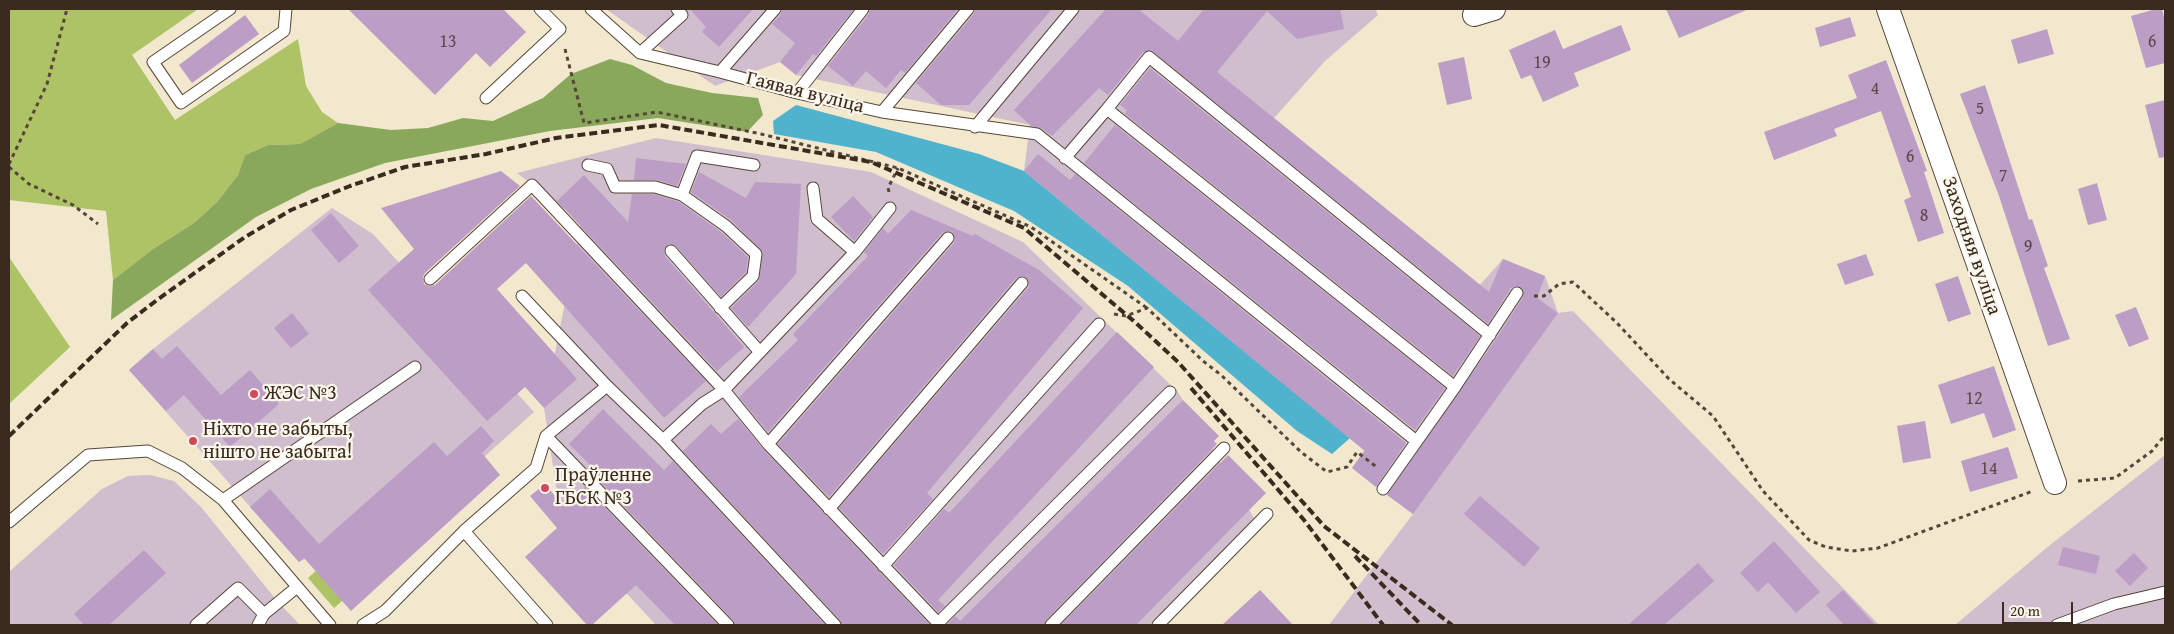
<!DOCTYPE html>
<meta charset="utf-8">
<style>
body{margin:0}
#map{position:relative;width:2174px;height:634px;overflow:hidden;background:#f1e8cd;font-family:"Gentium Book Plus",serif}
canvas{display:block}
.frame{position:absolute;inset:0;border:10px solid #3b2a1e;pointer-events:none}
.scale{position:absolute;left:2002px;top:602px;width:71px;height:22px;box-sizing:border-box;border:2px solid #3b2a1e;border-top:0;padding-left:6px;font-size:15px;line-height:18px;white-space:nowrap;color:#3b2a1e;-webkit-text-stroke:4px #fbf7ec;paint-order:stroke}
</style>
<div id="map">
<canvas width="2174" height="634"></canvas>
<div class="frame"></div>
<div class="scale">20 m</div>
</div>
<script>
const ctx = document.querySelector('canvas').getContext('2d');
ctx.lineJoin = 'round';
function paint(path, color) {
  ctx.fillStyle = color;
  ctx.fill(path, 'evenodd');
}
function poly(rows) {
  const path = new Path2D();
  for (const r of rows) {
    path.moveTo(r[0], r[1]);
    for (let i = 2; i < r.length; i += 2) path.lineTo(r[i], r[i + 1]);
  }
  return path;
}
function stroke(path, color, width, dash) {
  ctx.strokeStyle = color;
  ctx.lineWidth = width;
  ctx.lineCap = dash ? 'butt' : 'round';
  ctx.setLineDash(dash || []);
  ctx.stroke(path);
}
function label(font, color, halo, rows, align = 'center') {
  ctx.font = font + ' "Gentium Book Plus",serif';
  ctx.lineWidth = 4.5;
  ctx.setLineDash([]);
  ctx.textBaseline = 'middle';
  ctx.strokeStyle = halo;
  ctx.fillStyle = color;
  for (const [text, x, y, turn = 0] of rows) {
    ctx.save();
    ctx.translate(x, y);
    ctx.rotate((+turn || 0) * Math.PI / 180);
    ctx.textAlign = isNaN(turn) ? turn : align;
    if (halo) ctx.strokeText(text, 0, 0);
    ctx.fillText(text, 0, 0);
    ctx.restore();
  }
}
paint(poly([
 [606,9,1375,9,1378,15,1325,61,1274,118,1480,285,1503,259,1545,276,1558,313,1573,311,1879,625,1329,625,1413,514,1352,468,1364,450,1024,171,1030,125,796,75,780,62,715,86],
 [656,138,871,172,1023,242,1178,392,1257,523,1149,625,656,625,562,524,544,408,581,222,517,173],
 [332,208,373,234,534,412,464,475,299,562,129,370,153,349],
 [2165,455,2165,625,1955,625,2050,545],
 [150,475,174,481,201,507,278,602,300,625,9,625,9,572,102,489,128,476]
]), '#d0bdcd');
paint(poly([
 [9,9,198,9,132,55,175,120,298,39,306,86,322,112,338,123,300,144,268,145,245,155,238,175,217,202,194,223,153,249,113,280,106,211,9,200],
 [9,257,70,347,9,404],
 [353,537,381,567,334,608,308,578]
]), '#aec266');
paint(poly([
 [610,59,632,65,666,83,712,93,758,98,763,115,747,132,658,118,550,131,385,163,311,189,256,217,111,320,113,280,153,249,194,223,217,202,238,175,245,155,268,145,300,144,338,123,391,130,428,128,463,118,493,121,543,98,571,74]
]), '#8aa85b');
paint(poly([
 [796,105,979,154,1024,171,1350,438,1332,454,1297,431,1128,286,1014,211,876,152,774,134,773,121]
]), '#4fb3ce');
paint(poly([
 [348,9,503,9,526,32,490,67,476,53,435,95],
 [690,9,753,9,719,47,702,32,706,27],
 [782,9,854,9,816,56,813,54,796,75,780,62,795,43,772,24,781,14],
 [870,9,958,9,905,73,901,70,886,88,866,71,853,86,828,66,869,14],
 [975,9,1052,9,969,105,941,105,916,83,974,14],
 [1106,9,1138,9,1178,41,1204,9,1340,9,1344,29,1297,39,1267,11,1217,72,1489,292,1503,259,1545,276,1537,298,1558,313,1413,514,1387,495,1496,339,1523,297,1523,289,1518,286,1511,288,1488,324,1151,50,1143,52,1108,95,1099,88,1052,136,1041,128,1031,126,1014,110],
 [1666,9,1749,9,1679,38],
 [2156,9,2162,9,2165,22,2165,63,2146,68,2131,16],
 [245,15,259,34,192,83,179,65],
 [1850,17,1856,36,1820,47,1815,28],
 [1621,25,1631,50,1574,73,1579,86,1543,102,1531,75,1521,79,1509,50,1555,30,1563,49],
 [2047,29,2054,54,2018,64,2011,40],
 [1464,57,1472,99,1447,105,1438,63],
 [1886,60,1927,171,1924,172,1944,233,1918,242,1904,200,1911,197,1881,111,1834,129,1837,136,1774,160,1764,132,1857,98,1848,75],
 [1150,68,1480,336,1453,376,1125,114,1127,110,1120,105],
 [1985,85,2029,220,2032,219,2048,266,2044,268,2070,339,2048,346,1999,196,1960,94],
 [2165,100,2165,157,2159,158,2145,105],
 [1115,125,1445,388,1415,430,1084,163],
 [1038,154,1070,180,1075,174,1406,443,1376,487,1352,468,1365,451,1024,171],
 [636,158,686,164,677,186,657,180,634,180],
 [501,171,520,186,425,273,423,277,424,284,428,286,435,285,531,196,706,381,664,418,526,263,497,289,577,379,544,408,525,387,487,421,368,290,414,249,381,208],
 [699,172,746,198,755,182,801,184,796,274,748,327,731,308,759,281,763,252,731,220,691,192],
 [584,175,628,222,632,194,654,194,679,202,721,232,748,257,746,272,721,297,676,246,669,244,664,249,665,256,744,347,717,371,557,201],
 [2097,183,2107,220,2088,225,2078,189],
 [853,196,873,217,854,241,831,217],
 [911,210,973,236,975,234,1039,270,1083,308,927,493,933,499,883,554,839,508,1028,288,1029,284,1027,278,1023,276,1016,278,829,497,778,444,954,243,955,239,953,233,949,231,942,233,768,432,739,397,798,340,793,334,868,256,864,252,883,228,888,234],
 [331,213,359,246,339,263,311,230],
 [1866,254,1874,275,1845,285,1837,264],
 [1958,276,1971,314,1948,322,1935,284],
 [2136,307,2149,339,2129,347,2115,315],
 [292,313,309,334,291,348,274,328],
 [1117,332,1154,367,938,600,945,606,938,612,894,565,944,509,949,513],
 [177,346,221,395,250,370,279,404,230,447,184,395,166,411,129,370,153,349,162,359],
 [1994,366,2016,430,1993,438,1984,413,1951,424,1938,385],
 [1183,400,1219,436,1214,441,1217,444,1046,620,1044,625,947,625,955,616,960,621],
 [603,409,664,470,673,461,825,625,735,625,733,620,596,477,599,474,569,444],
 [738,419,763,449,930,625,842,625,840,620,683,451,711,424,721,434],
 [1925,421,1931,458,1903,463,1897,426],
 [481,426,494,441,482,453,500,475,351,611,304,558,299,562,250,507,270,489,319,544,434,442,447,456],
 [2008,447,2018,478,1970,492,1961,461],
 [1228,455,1266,493,1136,625,1061,625],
 [545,484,564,507,585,487,718,625,675,625,636,585,592,625,587,625,525,557,557,528,530,496],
 [1480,496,1540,548,1524,567,1464,514],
 [1774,541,1820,592,1796,613,1768,582,1758,592,1740,573],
 [2063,547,2100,556,2096,574,2058,565],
 [144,550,166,573,109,625,84,625,74,614],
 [2134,553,2148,568,2130,586,2115,571],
 [1698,563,1714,581,1664,625,1628,625],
 [1260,590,1293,625,1222,625],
 [1843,590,1875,625,1844,625,1826,605]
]), '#bc9dc6');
const service = poly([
 [230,9,153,62,181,103,284,31,286,9],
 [591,9,640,53,720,72,797,93,882,112,1037,134,1415,440],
 [640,53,682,15,677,9],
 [720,72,775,9],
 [797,93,863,9],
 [486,98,560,29,540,9],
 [1107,109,1149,57,1490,335],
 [882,112,968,9],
 [975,127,1073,9],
 [1065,158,1107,109,1455,387],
 [588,165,607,169,615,187,655,187,682,195,726,226,756,254,753,276,720,308],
 [813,188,817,219,855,252],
 [682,195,697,156,754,165],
 [671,251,759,351],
 [430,279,532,185,724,390,768,444,940,625],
 [522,296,607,386],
 [546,436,607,386,663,440,835,625],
 [663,440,702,404,724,390,855,252,890,208],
 [768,444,948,238],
 [1383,489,1455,387,1517,293],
 [223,500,415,367],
 [829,509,1022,283],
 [9,522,88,455,148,451,182,468,223,500,330,625],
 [464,531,547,625],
 [883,566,1099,324],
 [938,623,1170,392],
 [196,625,238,588,264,614],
 [258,625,264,614,296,588],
 [363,625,385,611,464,531,536,468,546,436,728,625],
 [1051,625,1224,448],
 [1158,625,1267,514],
 [2057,625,2114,604,2165,592]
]);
const minor = poly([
 [1888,9,2055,483],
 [1474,15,1494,9]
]);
stroke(service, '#564638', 13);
stroke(minor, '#564638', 24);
stroke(poly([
 [565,49,584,123,657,112,761,134,898,168,1031,227,1147,308],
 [9,164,47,84,67,9],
 [9,167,29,184,73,205,98,224],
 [889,192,888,188,898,168],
 [1534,296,1544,296,1559,284,1573,282,1617,323,1669,379,1713,416,1763,491,1809,540,1826,547,1852,551,1878,548,2033,491],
 [1114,314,1126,316,1147,308,1203,361,1221,375,1301,452,1327,472,1347,467,1357,452,1378,468],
 [2078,481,2115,478,2152,451,2165,435]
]), '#564638', 3, [4, 4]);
stroke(service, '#fff', 11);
stroke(minor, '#fff', 22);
stroke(poly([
 [1191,388,1304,520,1383,625],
 [9,436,127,323,157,300,245,237,291,210,350,186,405,167,486,154,556,138,659,125,871,162,1024,228,1136,323,1178,362,1324,526,1452,625],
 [1355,556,1421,625]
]), '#3b2a1e', 4, [8, 4]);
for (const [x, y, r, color] of [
 [254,394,5,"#d1495b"],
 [193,441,5,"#d1495b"],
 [545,488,5,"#d1495b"]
]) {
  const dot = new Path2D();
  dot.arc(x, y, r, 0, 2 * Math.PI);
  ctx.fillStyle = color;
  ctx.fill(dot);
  stroke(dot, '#fbf7ec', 2);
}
label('18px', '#5b4748', null, [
 ["13",448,42],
 ["6",2152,42],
 ["19",1542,63],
 ["4",1875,89],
 ["5",1980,109],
 ["6",1910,157],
 ["7",2003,176],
 ["8",1924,216],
 ["9",2028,247],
 ["12",1974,399],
 ["14",1989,469]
]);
label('20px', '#3b2a1e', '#fbf7ec', [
 ["Гаявая вуліца",805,93,14],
 ["Заходняя вуліца",1971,246,71]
]);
label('20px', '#3b2a1e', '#fbf7ec', [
 ["ЖЭС №3",264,394],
 ["Ніхто не забыты,",203,430],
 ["нішто не забыта!",203,453],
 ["Праўленне",555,476],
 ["ГБСК №3",555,499]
], 'left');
</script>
